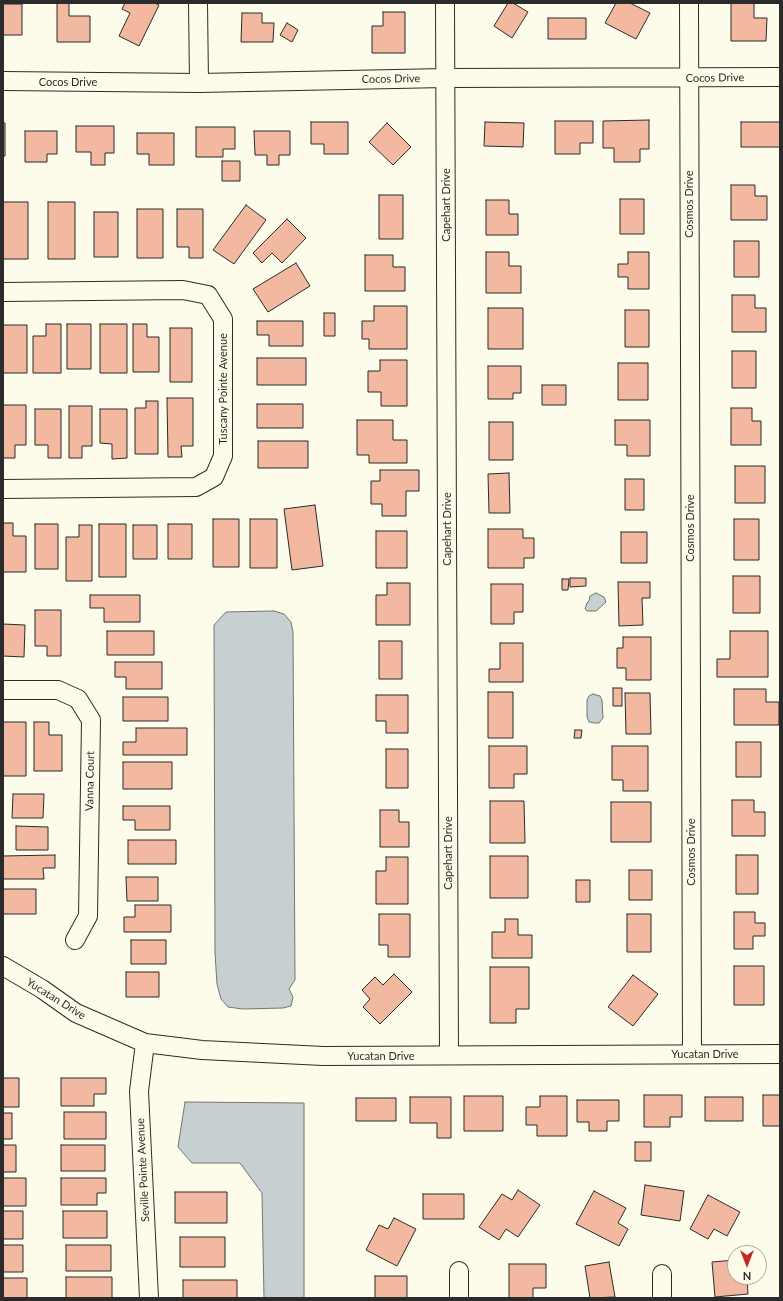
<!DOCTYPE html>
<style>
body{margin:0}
#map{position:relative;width:783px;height:1301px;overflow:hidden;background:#fdfbea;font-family:Lato,sans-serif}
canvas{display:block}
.frame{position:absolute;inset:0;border:4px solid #2b2b2b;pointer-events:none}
.north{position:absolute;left:727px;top:1245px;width:40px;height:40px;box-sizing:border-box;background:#fdfbea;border:1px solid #a9a89e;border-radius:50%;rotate:180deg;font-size:11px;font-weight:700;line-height:16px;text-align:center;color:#2b2b2b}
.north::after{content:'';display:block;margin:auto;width:14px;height:18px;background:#c62828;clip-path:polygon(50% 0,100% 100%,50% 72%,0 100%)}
</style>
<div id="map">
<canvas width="783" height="1301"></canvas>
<div class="frame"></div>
<div class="north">N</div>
</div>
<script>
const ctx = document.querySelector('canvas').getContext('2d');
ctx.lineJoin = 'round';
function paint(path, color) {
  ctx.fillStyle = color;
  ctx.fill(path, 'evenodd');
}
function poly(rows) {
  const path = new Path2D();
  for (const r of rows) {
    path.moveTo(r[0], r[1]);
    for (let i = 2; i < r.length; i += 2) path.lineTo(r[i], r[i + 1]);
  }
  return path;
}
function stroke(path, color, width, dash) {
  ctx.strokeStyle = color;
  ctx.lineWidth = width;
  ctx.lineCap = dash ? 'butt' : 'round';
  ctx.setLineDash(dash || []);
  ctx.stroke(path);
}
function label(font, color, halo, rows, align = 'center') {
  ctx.font = font + ' Lato,sans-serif';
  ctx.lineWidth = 3;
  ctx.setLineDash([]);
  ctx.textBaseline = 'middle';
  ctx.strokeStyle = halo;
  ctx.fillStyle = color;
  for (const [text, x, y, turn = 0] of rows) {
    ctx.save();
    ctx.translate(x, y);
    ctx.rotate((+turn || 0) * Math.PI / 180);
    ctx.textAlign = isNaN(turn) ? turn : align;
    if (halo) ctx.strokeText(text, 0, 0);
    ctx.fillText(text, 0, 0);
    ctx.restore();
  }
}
const water = poly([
 [596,593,604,597,606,602,596,611,587,611,585,609,587,603,589,601,590,596,596,593],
 [274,611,284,614,291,622,293,632,295,980,289,989,293,997,291,1006,283,1008,243,1009,228,1007,221,999,217,984,215,953,214,625,226,612,274,611],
 [593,694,600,696,602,700,603,718,599,723,595,723,589,722,587,717,587,700,589,696,593,694],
 [185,1102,304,1103,304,1298,264,1298,262,1193,240,1163,192,1163,178,1147,185,1102]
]);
paint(water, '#c7d0d0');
stroke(water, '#74746e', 1);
const building = poly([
 [57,3,69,3,69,16,90,16,90,42,57,42,57,3],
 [125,3,155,3,159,5,139,46,119,36,130,13,122,9,125,3],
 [508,3,513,3,528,12,512,38,494,26,508,3],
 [616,3,630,3,650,13,636,39,605,23,616,3],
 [731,3,754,3,754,18,767,18,766,41,731,41,731,3],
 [3,4,22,4,22,35,3,35,3,4],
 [383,12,405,12,405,53,372,53,372,26,383,26,383,12],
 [242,13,262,13,262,23,274,23,273,42,241,42,242,13],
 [548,18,586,18,586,39,548,39,548,18],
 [287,23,298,30,292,42,280,35,287,23],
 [649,120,649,149,640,149,640,162,614,162,614,148,603,148,603,121,649,120],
 [555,121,593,121,593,143,580,143,580,154,555,154,555,121],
 [311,122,348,122,348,154,324,154,324,144,311,144,311,122],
 [485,122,524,123,523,147,484,146,485,122],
 [741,122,780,122,780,147,741,147,741,122],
 [3,123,5,123,5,156,3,156,3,123],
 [387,123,411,147,393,165,369,142,387,123],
 [76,126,114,126,114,153,105,153,105,165,91,165,91,152,76,152,76,126],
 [196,127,235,127,235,149,223,149,223,157,196,157,196,127],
 [25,131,57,131,57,154,47,154,47,162,25,162,25,131],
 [254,131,290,131,290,155,279,155,279,165,267,165,267,155,255,155,254,131],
 [137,133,174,133,174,165,149,165,149,154,137,154,137,133],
 [222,161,240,161,240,181,222,181,222,161],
 [731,185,755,185,755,196,767,196,767,220,731,220,731,185],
 [379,195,403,195,403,239,379,239,379,195],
 [620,199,644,199,644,234,620,234,620,199],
 [486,200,509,200,509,214,518,214,518,235,486,235,486,200],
 [3,202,28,202,28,259,3,259,3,202],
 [48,202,75,202,75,259,48,259,48,202],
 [246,205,266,220,234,264,213,250,246,205],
 [137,209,163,209,163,258,137,258,137,209],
 [177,209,203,209,203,258,189,258,189,247,177,247,177,209],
 [94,212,118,212,118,257,94,257,94,212],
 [287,219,306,238,282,263,272,253,262,263,253,253,287,219],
 [734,241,759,241,759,277,734,277,734,241],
 [486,252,509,252,509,266,521,266,521,293,486,293,486,252],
 [628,252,649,252,649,289,628,289,628,277,618,277,618,264,628,264,628,252],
 [365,255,393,255,393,267,405,267,405,291,365,291,365,255],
 [296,263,310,286,268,312,253,289,296,263],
 [732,295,755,295,755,308,766,308,766,332,732,332,732,295],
 [374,306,407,306,407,349,369,349,369,339,362,339,362,321,374,321,374,306],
 [488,308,523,308,523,349,488,349,488,308],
 [625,310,649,310,649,347,625,347,625,310],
 [324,313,335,313,335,336,324,336,324,313],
 [257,321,303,321,303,346,269,346,269,335,257,335,257,321],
 [46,324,61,324,61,373,33,373,33,336,46,336,46,324],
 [67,324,91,324,91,369,67,369,67,324],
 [100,324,127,324,127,373,100,373,100,324],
 [133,324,147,324,147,337,159,337,159,372,133,372,133,324],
 [3,325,27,325,27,373,3,373,3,325],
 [170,328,192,328,192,382,170,382,170,328],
 [732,351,756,351,756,388,732,388,732,351],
 [257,358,306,358,306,385,257,385,257,358],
 [380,360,407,360,407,406,381,406,381,392,368,392,368,371,380,371,380,360],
 [618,363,648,363,648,400,618,400,618,363],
 [488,366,521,366,521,393,513,393,513,399,488,399,488,366],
 [542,385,566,385,566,405,542,405,542,385],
 [167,398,193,398,193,446,181,446,182,457,168,457,167,398],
 [146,401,158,401,158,454,135,454,135,408,146,408,146,401],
 [257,404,303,404,303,428,257,428,257,404],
 [3,405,26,405,26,445,15,445,15,458,3,458,3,405],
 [69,406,92,406,92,446,82,446,82,458,69,458,69,406],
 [731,408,752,408,752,421,761,421,761,445,731,445,731,408],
 [35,409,61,409,61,458,48,458,48,445,35,445,35,409],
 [100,409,127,409,127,458,112,459,112,444,100,443,100,409],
 [357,420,393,420,393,440,407,440,407,463,369,463,369,455,357,455,357,420],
 [615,420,650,420,650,456,627,456,627,445,615,445,615,420],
 [489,422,513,422,513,460,489,460,489,422],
 [258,441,308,441,308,468,258,468,258,441],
 [735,466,765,466,765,503,735,503,735,466],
 [380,470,419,470,419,491,406,491,406,516,382,516,382,504,371,504,371,481,380,481,380,470],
 [509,473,510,513,489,513,488,474,509,473],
 [625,479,644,479,644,510,625,510,625,479],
 [315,505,323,566,292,570,284,509,315,505],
 [213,519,239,519,239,567,213,567,213,519],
 [250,519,277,519,277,568,250,568,250,519],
 [734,519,759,519,759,560,734,560,734,519],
 [3,523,13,523,13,536,26,536,26,572,3,572,3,523],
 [35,524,58,524,58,569,35,569,35,524],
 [99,524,126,524,126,577,99,577,99,524],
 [168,524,192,524,192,559,168,559,168,524],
 [79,525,92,525,92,581,66,581,66,537,79,537,79,525],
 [133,525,157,525,157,559,133,559,133,525],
 [488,529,523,529,523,538,534,538,534,558,524,558,524,568,488,568,488,529],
 [376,531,407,531,407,568,376,568,376,531],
 [621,532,647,532,647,563,621,563,621,532],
 [733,576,760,576,760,613,733,613,733,576],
 [570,578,586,578,586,586,570,587,570,578],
 [562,579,569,579,568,590,562,590,562,579],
 [618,582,650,582,650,598,642,598,643,625,619,626,618,582],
 [387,583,410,583,410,625,376,625,376,595,387,595,387,583],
 [491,584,523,584,523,612,514,612,514,624,491,624,491,584],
 [90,595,140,595,140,622,104,622,104,608,90,608,90,595],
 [35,610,61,610,61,656,47,656,47,646,35,646,35,610],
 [3,624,25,625,24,657,3,656,3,624],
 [107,631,154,631,154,655,107,655,107,631],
 [730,631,768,631,768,677,717,677,717,659,730,659,730,631],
 [623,637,651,637,651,680,626,680,626,668,617,668,617,648,623,648,623,637],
 [379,641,402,641,402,679,379,679,379,641],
 [500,643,523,643,523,682,489,682,489,669,500,669,500,643],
 [115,662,162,662,162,689,126,689,126,677,115,677,115,662],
 [613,688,622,688,622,706,613,706,613,688],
 [734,689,766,689,766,702,779,702,779,725,734,725,734,689],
 [488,692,513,692,513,738,488,738,488,692],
 [625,693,650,693,651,734,626,734,625,693],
 [376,695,408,695,408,733,386,733,386,721,376,721,376,695],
 [123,697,168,697,168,721,123,721,123,697],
 [3,722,26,722,26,776,3,776,3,722],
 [34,722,49,722,49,735,62,735,62,771,34,771,34,722],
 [136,728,187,728,187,755,123,755,123,742,136,742,136,728],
 [575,730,582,730,581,738,574,738,575,730],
 [736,742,761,742,761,777,736,777,736,742],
 [489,746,527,746,527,774,514,774,514,788,489,788,489,746],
 [612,746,648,746,648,791,623,791,623,780,612,780,612,746],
 [386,749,408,749,408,788,386,788,386,749],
 [123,762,172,762,172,789,123,789,123,762],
 [13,794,44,794,43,818,12,818,13,794],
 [732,800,754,800,754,812,765,812,765,836,732,836,732,800],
 [490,801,524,801,525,843,490,843,490,801],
 [611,802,651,802,651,842,611,842,611,802],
 [123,806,170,806,170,830,135,830,135,820,123,820,123,806],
 [380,810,399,810,399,822,409,822,409,847,380,847,380,810],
 [16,826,48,827,48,850,16,850,16,826],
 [128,840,176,840,176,864,128,864,128,840],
 [55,855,55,868,43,868,44,879,3,879,3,856,55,855],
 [736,855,758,855,758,894,736,894,736,855],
 [490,856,528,856,528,898,490,898,490,856],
 [386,857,408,857,408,904,376,904,376,871,386,871,386,857],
 [629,870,652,870,652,900,629,900,629,870],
 [126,877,158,877,158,901,127,901,126,877],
 [576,880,590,880,590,902,576,902,576,880],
 [3,889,36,889,36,914,3,914,3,889],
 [135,905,171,905,171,932,124,932,124,917,135,917,135,905],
 [734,912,755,912,755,923,765,923,765,936,753,936,753,949,734,949,734,912],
 [379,914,410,914,410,957,388,957,388,945,379,945,379,914],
 [627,914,651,914,651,952,627,952,627,914],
 [505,919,518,919,518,935,532,935,532,958,492,958,492,932,505,932,505,919],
 [131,940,166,940,166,964,131,964,131,940],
 [734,966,764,966,764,1005,734,1005,734,966],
 [490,967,529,967,529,1009,516,1009,516,1023,490,1023,490,967],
 [126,972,159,972,159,997,126,997,126,972],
 [394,974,412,992,380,1024,363,1007,370,999,362,990,375,977,383,985,394,974],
 [633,975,658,994,633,1026,608,1007,633,975],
 [3,1078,19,1078,19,1107,3,1107,3,1078],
 [61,1078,106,1078,106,1094,94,1094,94,1106,61,1106,61,1078],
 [644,1095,682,1095,682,1117,670,1117,670,1127,644,1127,644,1095],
 [763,1095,780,1095,780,1126,763,1126,763,1095],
 [464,1096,503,1096,503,1131,464,1131,464,1096],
 [540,1096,567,1096,567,1136,537,1136,537,1125,526,1125,526,1107,540,1107,540,1096],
 [410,1097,451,1097,451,1138,437,1138,437,1123,410,1123,410,1097],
 [705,1097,743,1097,743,1121,705,1121,705,1097],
 [356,1098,396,1098,396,1121,356,1121,356,1098],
 [577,1100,619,1100,619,1121,607,1121,607,1131,589,1131,589,1122,577,1122,577,1100],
 [64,1112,106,1112,106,1139,64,1139,64,1112],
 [3,1113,12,1113,12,1139,3,1139,3,1113],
 [635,1142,651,1142,651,1161,635,1161,635,1142],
 [3,1145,16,1145,16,1172,3,1172,3,1145],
 [61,1145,105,1145,105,1171,61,1171,61,1145],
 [3,1178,26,1178,26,1206,3,1206,3,1178],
 [61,1178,106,1178,106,1193,97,1193,97,1205,61,1205,61,1178],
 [645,1185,684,1191,680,1221,641,1215,645,1185],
 [518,1190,540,1205,518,1237,506,1229,499,1240,479,1227,502,1194,512,1200,518,1190],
 [594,1191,626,1208,618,1223,628,1229,619,1246,576,1224,594,1191],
 [175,1192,227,1192,227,1223,175,1223,175,1192],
 [423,1194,464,1194,464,1219,423,1219,423,1194],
 [708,1195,740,1212,727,1236,714,1229,708,1239,690,1229,708,1195],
 [3,1211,23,1211,23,1239,3,1239,3,1211],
 [63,1211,107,1211,107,1238,63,1238,63,1211],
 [394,1218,416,1229,397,1266,366,1250,379,1225,388,1229,394,1218],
 [180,1237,225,1237,225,1267,180,1267,180,1237],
 [3,1245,23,1245,23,1272,3,1272,3,1245],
 [66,1245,111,1245,111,1271,66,1271,66,1245],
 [735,1260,735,1277,747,1277,748,1294,715,1297,712,1262,735,1260],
 [609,1262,615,1297,590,1298,585,1266,609,1262],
 [509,1264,546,1264,546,1288,533,1288,533,1298,509,1298,509,1264],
 [375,1276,407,1276,407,1298,375,1298,375,1276],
 [66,1277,112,1277,112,1298,66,1298,66,1277],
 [3,1278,27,1278,27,1298,3,1298,3,1278],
 [183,1280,237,1280,237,1298,183,1298,183,1280]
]);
paint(building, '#f2b8a0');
stroke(building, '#2b2b2b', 1);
const minor = poly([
 [198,3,199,83],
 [445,3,449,1055],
 [689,3,692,1054],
 [3,81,199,83,445,78,780,77],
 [3,292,183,290,208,295,223,319,223,456,214,477,196,487,3,489],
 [3,690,58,690,78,699,91,720,88,916,75,940],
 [3,966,42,989,76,1013,145,1043,202,1050,323,1056,780,1054],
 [145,1043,139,1091,149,1298],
 [662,1274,662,1298],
 [459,1298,459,1271]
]);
stroke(minor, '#2b2b2b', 20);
stroke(minor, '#fdfbea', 18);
label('11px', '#2b2b2b', '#fdfbea', [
 ["Cocos Drive",715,78,-1],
 ["Cocos Drive",391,79,-1],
 ["Cocos Drive",68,82],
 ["Cosmos Drive",689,204,-90],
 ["Capehart Drive",446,205,-90],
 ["Tuscany Pointe Avenue",223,389,-90],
 ["Cosmos Drive",690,528,-90],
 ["Capehart Drive",447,529,-90],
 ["Vanna Court",90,781,-89],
 ["Cosmos Drive",691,852,-90],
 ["Capehart Drive",448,853,-90],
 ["Yucatan Drive",56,999,32],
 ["Yucatan Drive",705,1054],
 ["Yucatan Drive",381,1056],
 ["Seville Pointe Avenue",143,1170,-93]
]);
</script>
